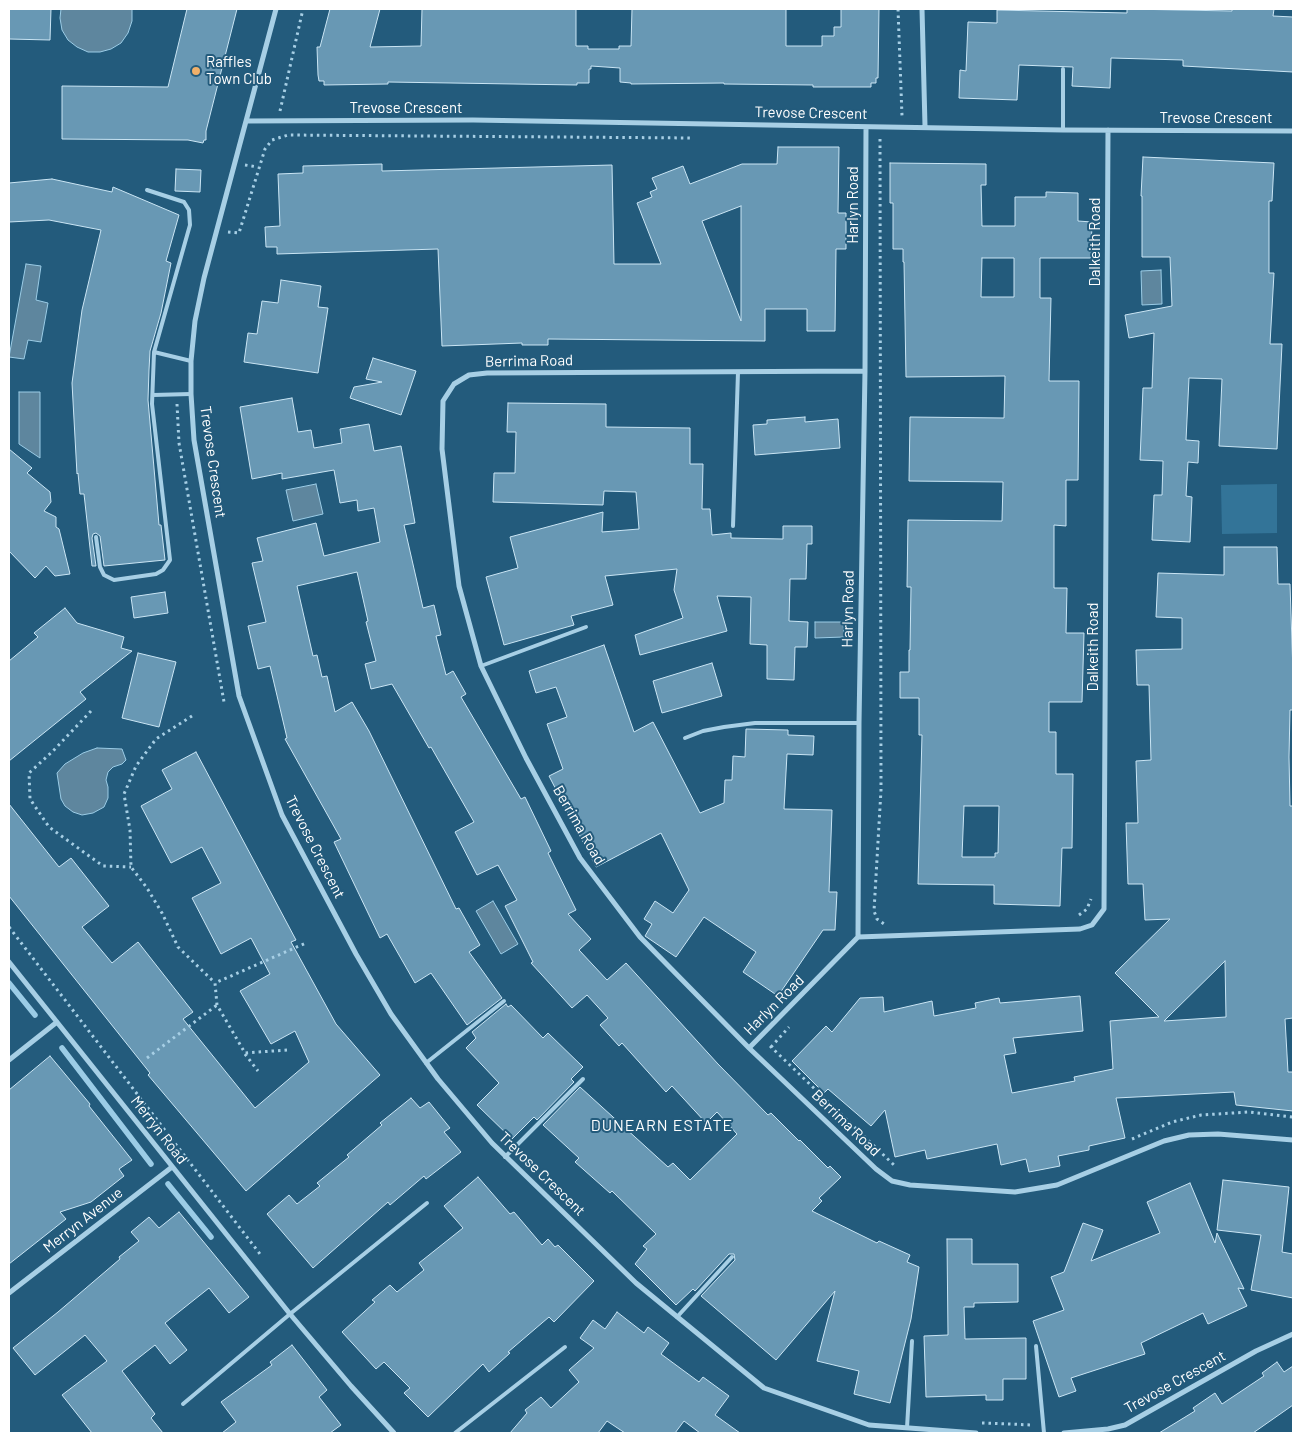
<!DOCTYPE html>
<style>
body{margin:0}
#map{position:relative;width:1302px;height:1442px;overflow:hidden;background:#235b7c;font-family:Barlow,sans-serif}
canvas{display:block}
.frame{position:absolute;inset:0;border:10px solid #fff;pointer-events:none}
</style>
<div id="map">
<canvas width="1302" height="1442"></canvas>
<div class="frame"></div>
</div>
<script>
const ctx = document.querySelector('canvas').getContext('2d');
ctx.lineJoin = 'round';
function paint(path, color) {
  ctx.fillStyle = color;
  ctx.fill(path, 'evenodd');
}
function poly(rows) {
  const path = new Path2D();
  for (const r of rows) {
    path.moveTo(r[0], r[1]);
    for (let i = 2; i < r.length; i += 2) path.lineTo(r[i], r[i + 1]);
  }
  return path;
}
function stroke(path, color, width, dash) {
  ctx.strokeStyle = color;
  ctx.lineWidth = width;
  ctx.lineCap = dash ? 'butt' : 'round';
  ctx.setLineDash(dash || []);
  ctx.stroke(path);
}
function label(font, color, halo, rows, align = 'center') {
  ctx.font = font + ' Barlow,sans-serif';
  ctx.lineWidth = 4;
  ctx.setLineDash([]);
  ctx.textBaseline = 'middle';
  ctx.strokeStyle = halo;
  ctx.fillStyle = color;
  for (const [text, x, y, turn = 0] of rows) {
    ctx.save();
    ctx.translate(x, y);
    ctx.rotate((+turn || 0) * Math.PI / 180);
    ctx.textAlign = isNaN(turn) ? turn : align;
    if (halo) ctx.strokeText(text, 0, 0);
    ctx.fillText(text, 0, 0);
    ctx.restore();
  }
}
paint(poly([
 [1277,484,1277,533,1222,534,1221,485]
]), '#337498');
const water = poly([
 [61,9,132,9,132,21,128,33,121,43,111,49,100,52,88,52,77,47,68,40,62,30,60,18,61,9],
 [26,264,41,266,36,300,48,303,41,342,28,340,24,359,9,357,26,264],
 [1161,270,1162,304,1142,305,1141,271,1161,270],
 [19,392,40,392,40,458,19,444,19,392],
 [316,484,323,514,293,521,286,490,316,484],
 [815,622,843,622,844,637,815,638,815,622],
 [97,748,122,749,126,760,122,764,113,767,108,772,106,780,108,787,108,798,104,807,93,813,82,815,73,812,65,806,61,799,57,773,65,764,83,753,97,748],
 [493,901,518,944,501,954,476,911,493,901]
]);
paint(water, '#5e869e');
stroke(water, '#9bcce6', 1);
stroke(poly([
 [9,983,35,1015],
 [62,1048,151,1164],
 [168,1184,211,1237]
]), '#9bcce6', 5.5);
const building = poly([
 [9,9,51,9,50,40,9,39,9,9],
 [187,9,237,9,206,131,206,140,204,140,203,143,188,140,62,139,62,86,168,87,187,9],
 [330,9,380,9,370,47,421,46,422,9,576,9,576,46,588,46,588,49,619,49,619,46,631,46,632,9,786,9,786,46,822,46,822,36,834,36,834,27,841,27,841,9,879,9,878,78,876,78,876,83,871,83,871,87,813,87,813,85,724,84,724,83,631,84,631,83,620,82,620,68,591,66,591,69,589,69,589,83,577,83,577,85,388,82,388,84,324,85,324,81,319,81,318,75,317,47,320,47,330,9],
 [1127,9,1232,11,1232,9,1274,9,1273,16,1293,17,1293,72,1183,66,1183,60,1111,58,1110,88,1072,86,1073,67,1019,65,1017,100,959,98,960,70,966,71,968,22,997,23,997,10,1127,13,1127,9],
 [778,147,839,147,838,213,846,213,846,249,836,249,835,331,807,331,807,309,765,309,765,341,548,339,548,345,522,345,522,343,442,346,438,249,277,254,277,247,266,247,265,227,280,226,278,174,303,173,303,166,382,164,382,171,612,165,614,264,661,264,637,203,652,197,650,192,657,189,652,178,683,166,690,184,742,164,777,164,778,147],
 [741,206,741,321,702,221,741,206],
 [1143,157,1274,163,1272,201,1269,201,1269,273,1274,273,1270,344,1282,344,1277,449,1219,446,1222,379,1189,378,1186,440,1199,441,1198,463,1188,462,1186,496,1192,497,1190,542,1152,540,1154,495,1162,495,1163,461,1140,460,1143,388,1152,388,1154,333,1129,338,1125,315,1172,306,1170,257,1142,257,1142,196,1141,196,1143,157],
 [890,163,986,164,986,185,981,185,982,226,1015,226,1015,197,1046,197,1046,192,1078,193,1078,221,1092,222,1091,258,1040,258,1040,298,1051,298,1049,381,1079,381,1078,480,1066,480,1066,526,1054,525,1054,588,1067,588,1066,633,1084,633,1082,702,1049,702,1049,732,1056,732,1056,774,1073,774,1072,848,1062,848,1060,906,994,904,994,885,918,884,922,735,919,735,919,698,900,698,900,672,909,672,909,650,910,650,911,587,907,587,908,520,1002,521,1003,482,909,481,910,417,1004,418,1005,376,906,377,904,262,903,262,903,249,893,249,893,203,890,203,890,163],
 [982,258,1014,258,1014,297,981,297,982,258],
 [964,806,999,806,998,853,995,853,995,857,962,857,964,806],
 [176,169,201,170,200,192,175,191,176,169],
 [52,179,112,192,113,187,179,215,166,261,171,263,161,313,150,351,149,370,148,400,159,525,161,525,165,560,104,566,100,536,96,533,93,534,92,538,96,566,92,566,84,494,80,494,78,473,77,474,72,383,82,310,101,230,49,220,9,222,9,183,52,179],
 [281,280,321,286,318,307,328,308,318,373,244,362,248,333,257,334,262,301,278,303,281,280],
 [373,358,416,371,401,415,350,398,354,387,382,382,366,379,373,358],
 [292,398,298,432,311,430,314,448,342,443,340,429,369,424,374,451,401,446,415,523,404,525,423,608,434,605,441,635,436,636,446,675,453,671,466,694,461,697,521,799,525,797,551,851,548,853,576,910,568,914,591,939,579,950,607,980,626,963,718,1064,768,1115,771,1113,799,1141,800,1140,828,1168,830,1166,841,1177,819,1198,822,1201,812,1211,877,1243,879,1241,910,1255,907,1262,919,1267,911,1319,890,1403,854,1394,859,1371,817,1361,835,1291,776,1360,701,1296,735,1260,734,1254,729,1254,695,1291,693,1289,676,1305,635,1264,647,1249,643,1246,656,1234,612,1191,610,1193,575,1162,579,1158,543,1125,580,1087,668,1167,673,1163,690,1180,737,1134,717,1112,706,1123,672,1086,666,1092,622,1043,619,1046,600,1025,608,1018,587,995,572,1008,531,963,533,962,505,906,517,900,498,865,477,875,455,832,474,822,431,747,429,748,392,684,371,689,365,664,376,661,366,622,368,621,357,572,297,586,313,656,317,655,322,677,327,676,335,712,352,702,369,731,456,909,459,908,480,945,469,952,502,998,467,1025,431,973,415,983,387,934,380,938,334,842,341,839,285,739,287,738,270,666,258,669,248,626,266,622,252,563,263,561,257,538,316,523,324,556,380,542,374,508,358,511,357,500,340,503,334,470,282,479,282,473,252,479,240,407,292,398],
 [508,403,606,404,606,427,690,428,690,464,703,464,702,509,710,509,712,535,731,533,731,538,783,539,783,526,812,526,812,544,807,544,806,579,790,579,789,621,808,622,807,647,795,647,794,680,767,679,767,645,750,644,751,597,717,596,727,631,640,655,635,635,683,618,674,590,677,569,605,576,613,605,571,616,574,625,504,645,486,577,518,568,510,537,603,512,602,532,639,529,636,492,604,491,603,505,493,502,494,473,515,473,516,432,507,432,508,403],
 [805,417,805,422,838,419,840,448,755,455,753,425,767,424,767,420,805,417],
 [9,449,32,468,27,473,50,492,51,502,44,511,56,517,56,527,59,529,70,574,55,576,46,566,35,578,9,551,9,449],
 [1224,547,1277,547,1278,584,1290,584,1293,673,1293,710,1290,710,1289,757,1290,806,1293,806,1293,1018,1285,1019,1288,1072,1293,1072,1293,1111,1236,1105,1234,1092,1116,1098,1125,1138,1089,1146,1089,1150,1058,1156,1060,1166,1029,1172,1026,1159,1001,1165,997,1144,927,1159,925,1150,895,1157,885,1110,871,1126,828,1089,824,1093,792,1061,826,1026,832,1032,860,998,883,997,884,1012,932,1001,934,1016,976,1008,975,1003,999,998,1000,1003,1080,996,1083,1031,1013,1038,1016,1053,1004,1055,1012,1093,1075,1081,1074,1077,1113,1069,1110,1021,1159,1017,1115,973,1170,919,1145,920,1143,884,1128,884,1126,823,1138,823,1136,761,1151,760,1149,685,1137,685,1136,650,1182,649,1182,618,1156,617,1158,573,1224,575,1224,547],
 [1225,961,1226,1017,1164,1021,1169,1016,1225,961],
 [165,592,168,613,134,618,131,597,165,592],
 [65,608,77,623,124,637,121,648,132,651,80,692,86,699,9,761,9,661,38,637,34,633,65,608],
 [604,645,634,732,653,722,700,813,724,803,725,780,732,780,733,756,745,757,746,729,788,730,788,735,814,736,813,755,787,754,784,809,832,810,829,892,837,892,835,930,823,930,778,996,743,972,756,952,704,917,676,957,645,936,652,924,644,919,655,901,673,913,689,890,661,833,596,867,549,776,563,769,547,724,567,717,556,687,536,693,529,671,604,645],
 [138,653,176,662,159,727,122,718,138,653],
 [712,663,722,696,662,713,653,681,712,663],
 [196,752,296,940,291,942,336,1024,380,1075,246,1191,148,1075,150,1073,9,896,9,804,59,867,71,858,109,906,82,927,112,963,138,942,193,1012,183,1019,255,1108,309,1062,295,1031,271,1044,240,991,270,974,251,938,221,954,192,898,221,883,202,847,171,863,141,806,172,789,162,770,196,752],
 [506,1004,508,1007,511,1005,543,1038,548,1033,583,1067,571,1079,574,1082,537,1120,534,1117,512,1139,477,1105,499,1083,466,1048,476,1038,472,1032,506,1004],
 [50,1056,90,1104,89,1106,132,1160,119,1169,124,1176,91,1202,60,1212,66,1219,9,1264,9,1090,50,1056],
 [411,1098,420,1108,429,1102,450,1128,444,1132,461,1152,426,1179,424,1176,390,1205,388,1202,313,1268,267,1214,289,1195,297,1204,320,1186,317,1183,349,1157,347,1155,382,1125,380,1123,411,1098],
 [478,1177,510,1214,514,1212,542,1245,548,1239,555,1247,558,1245,594,1281,554,1322,549,1317,508,1352,510,1353,489,1372,483,1364,428,1417,404,1393,410,1388,384,1362,376,1369,342,1332,375,1302,372,1300,390,1285,397,1292,424,1270,419,1263,463,1228,444,1206,478,1177],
 [1223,1180,1289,1187,1282,1252,1293,1254,1293,1298,1251,1290,1261,1235,1217,1230,1223,1180],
 [1190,1183,1215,1243,1217,1233,1244,1289,1238,1288,1247,1306,1208,1324,1203,1313,1141,1343,1145,1354,1071,1378,1076,1391,1059,1397,1033,1321,1064,1310,1051,1277,1064,1272,1083,1223,1103,1230,1091,1261,1160,1233,1147,1202,1190,1183],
 [179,1212,249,1297,229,1313,209,1288,165,1323,187,1350,170,1364,155,1345,122,1371,155,1414,151,1418,163,1433,92,1433,62,1395,107,1361,85,1335,35,1375,13,1348,58,1312,120,1259,119,1257,139,1241,131,1232,149,1217,159,1228,179,1212],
 [947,1239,972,1239,972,1264,1018,1264,1018,1302,974,1303,974,1307,964,1307,965,1339,1026,1338,1026,1379,1003,1379,1003,1400,986,1400,986,1395,926,1397,924,1336,948,1335,947,1239],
 [617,1312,644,1333,648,1327,669,1343,661,1354,699,1382,703,1377,729,1396,715,1415,740,1433,700,1433,684,1421,675,1433,625,1433,607,1421,598,1433,510,1433,527,1413,525,1410,541,1397,551,1408,579,1382,569,1370,594,1348,580,1338,593,1320,605,1329,617,1312],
 [292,1345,327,1390,319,1397,341,1425,330,1433,222,1433,236,1422,221,1402,272,1365,270,1362,292,1345],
 [1277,1362,1284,1372,1293,1366,1293,1405,1253,1433,1159,1433,1195,1411,1193,1408,1215,1393,1222,1404,1264,1376,1262,1373,1277,1362]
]);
paint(building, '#6898b4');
stroke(building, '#cae5f4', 1);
stroke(poly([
 [898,9,902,116],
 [280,111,303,9],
 [880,139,881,790,874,911,877,919,884,924],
 [245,165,258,167],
 [228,232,239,233,265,149,272,140,288,135,693,138],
 [177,404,179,443,224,702],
 [91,711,53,751,29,773,30,799,49,827,103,866,131,867],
 [192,716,156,739,136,766,124,794,130,830,131,867,147,888,162,913,178,947,215,983],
 [1079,915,1087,909,1091,899],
 [9,927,260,1254],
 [770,1046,895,1166],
 [771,1047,789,1027],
 [287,1050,245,1053,217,1005,215,983,306,943],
 [245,1054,258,1071],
 [147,1058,217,1005],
 [1132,1139,1172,1122,1201,1115,1249,1112,1293,1117],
 [982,1423,1033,1425]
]), '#a7cfe5', 3, [2.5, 4]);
stroke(poly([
 [1063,130,1063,69],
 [154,352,191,361],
 [153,395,191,394],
 [733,526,738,372],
 [96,537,100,567,104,575,114,580,156,574,163,570,170,560,152,404,154,352,190,225,189,210,184,202,147,190],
 [481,666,586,627],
 [685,738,703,731,724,727,755,723,859,723],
 [426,1063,504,1001],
 [505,1157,583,1079],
 [677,1317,732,1257],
 [1036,1346,1044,1433],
 [183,1404,290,1314,427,1203],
 [907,1428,912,1341],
 [455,1433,565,1347]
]), '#a7cfe5', 4);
stroke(poly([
 [276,9,204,278,195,321,191,361,191,394,194,440,239,696,282,815,356,954,391,1014,438,1079,492,1143,636,1283,764,1388,869,1425,976,1433],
 [922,9,925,126],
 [246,121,473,120,1063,130,1293,131],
 [865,371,487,373,469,375,454,384,443,401,442,449,459,586,481,666,526,758,580,858,640,937,749,1048,876,1169,892,1181,910,1185,1015,1192,1057,1185,1164,1141,1189,1135,1218,1134,1293,1140],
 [858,937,1080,929,1092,925,1104,909,1108,130],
 [9,962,290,1314,351,1386,394,1433],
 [749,1048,858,937,859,723,865,371,866,127],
 [9,1060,57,1022],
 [9,1293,172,1167],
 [1064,1433,1108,1429,1125,1425,1256,1351,1293,1334]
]), '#a7cfe5', 5);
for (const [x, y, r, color] of [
 [196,71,5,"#f0b06a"]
]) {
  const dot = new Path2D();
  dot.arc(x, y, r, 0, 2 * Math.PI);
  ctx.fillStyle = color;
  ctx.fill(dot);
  stroke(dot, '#235b7c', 2);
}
label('15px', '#fff', '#235b7c', [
 ["Raffles",206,62],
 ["Town Club",206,79]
], 'left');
label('15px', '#fff', '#235b7c', [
 ["Trevose Crescent",406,108],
 ["Trevose Crescent",811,113,1],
 ["Trevose Crescent",1216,118],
 ["Harlyn Road",853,205,-90],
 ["Dalkeith Road",1095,242,-90],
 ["Berrima Road",529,361,-1],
 ["Trevose Crescent",213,462,82],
 ["Harlyn Road",848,609,-89],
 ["Dalkeith Road",1093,647,-90],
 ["Berrima Road",579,825,60],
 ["Trevose Crescent",315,847,63],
 ["Harlyn Road",774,1005,-45],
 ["Berrima Road",846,1123,44],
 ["Merryn Road",159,1130,52],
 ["Trevose Crescent",542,1174,44],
 ["Merryn Avenue",83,1220,-38],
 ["Trevose Crescent",1175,1382,-29]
]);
ctx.letterSpacing = '1px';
label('16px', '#fff', '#235b7c', [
 ["DUNEARN ESTATE",662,1126]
]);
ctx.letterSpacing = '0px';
</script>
